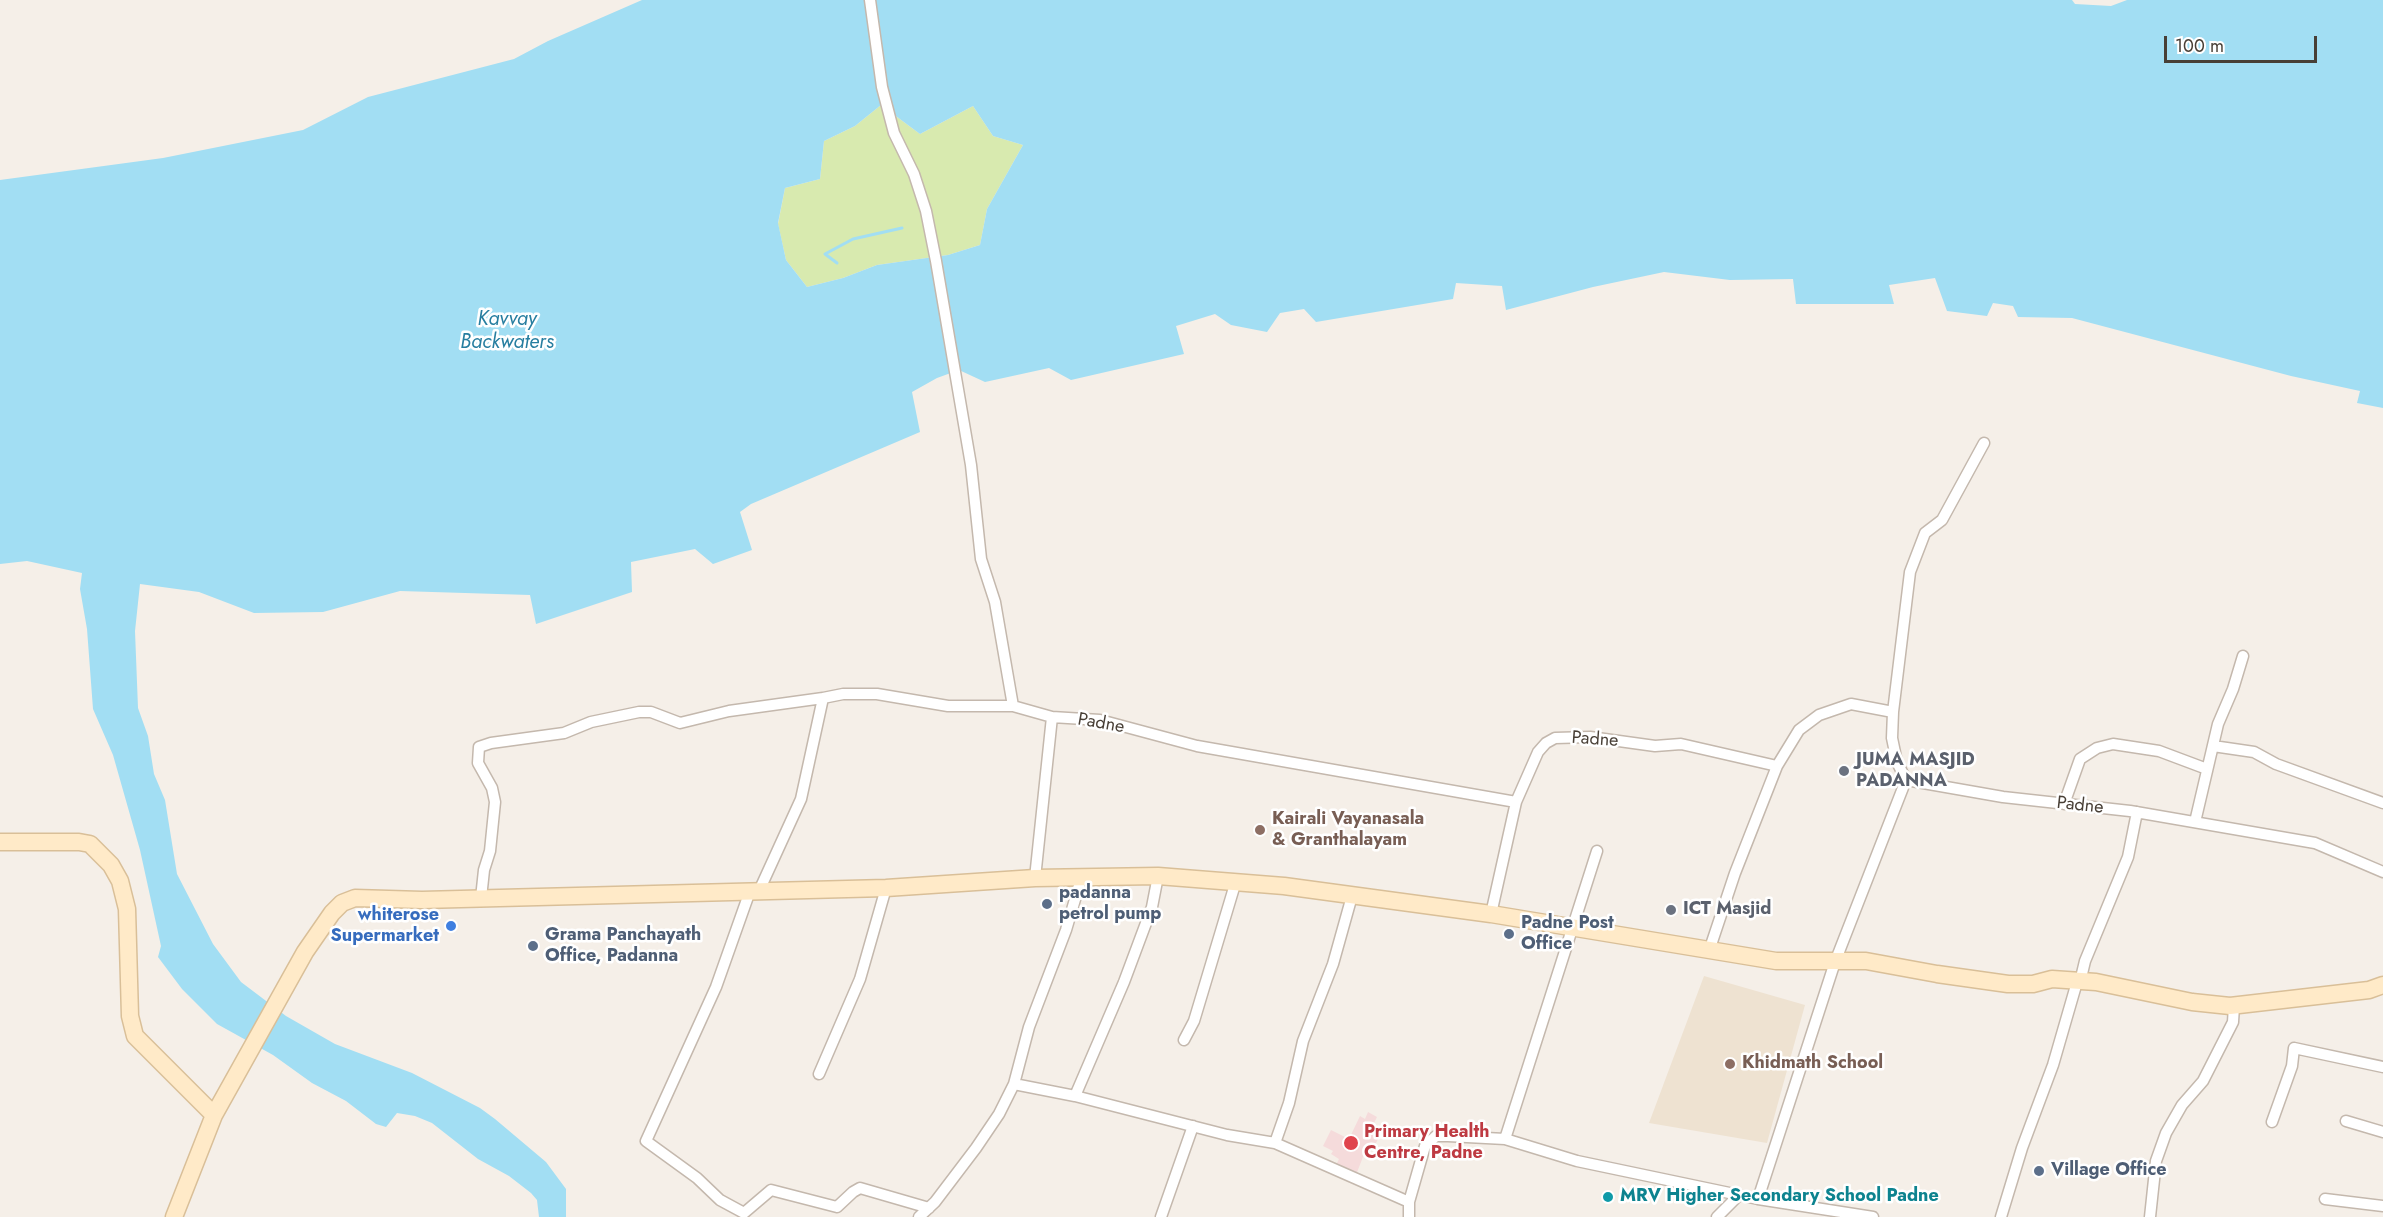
<!DOCTYPE html>
<style>
body{margin:0}
#map{position:relative;width:2383px;height:1217px;overflow:hidden;background:#f5efe8;font-family:Jost,sans-serif}
canvas{display:block}
.scale{position:absolute;left:2164px;top:36px;width:153px;height:27px;box-sizing:border-box;border:3px solid #483f36;border-top:0;padding-left:8px;font-size:18px;line-height:21px;white-space:nowrap;color:#483f36;-webkit-text-stroke:4px #fff;paint-order:stroke}
</style>
<div id="map">
<canvas width="2383" height="1217"></canvas>
<div class="scale">100 m</div>
</div>
<script>
const ctx = document.querySelector('canvas').getContext('2d');
ctx.lineJoin = 'round';
function paint(path, color) {
  ctx.fillStyle = color;
  ctx.fill(path, 'evenodd');
}
function poly(rows) {
  const path = new Path2D();
  for (const r of rows) {
    path.moveTo(r[0], r[1]);
    for (let i = 2; i < r.length; i += 2) path.lineTo(r[i], r[i + 1]);
  }
  return path;
}
function stroke(path, color, width, dash) {
  ctx.strokeStyle = color;
  ctx.lineWidth = width;
  ctx.lineCap = dash ? 'butt' : 'round';
  ctx.setLineDash(dash || []);
  ctx.stroke(path);
}
function label(font, color, halo, rows, align = 'center') {
  ctx.font = font + ' Jost,sans-serif';
  ctx.lineWidth = 5;
  ctx.setLineDash([]);
  ctx.textBaseline = 'middle';
  ctx.strokeStyle = halo;
  ctx.fillStyle = color;
  for (const [text, x, y, turn = 0] of rows) {
    ctx.save();
    ctx.translate(x, y);
    ctx.rotate((+turn || 0) * Math.PI / 180);
    ctx.textAlign = isNaN(turn) ? turn : align;
    if (halo) ctx.strokeText(text, 0, 0);
    ctx.fillText(text, 0, 0);
    ctx.restore();
  }
}
paint(poly([
 [1704,976,1805,1005,1767,1143,1649,1123]
]), '#eee2d1');
paint(poly([
 [1368,1112,1377,1117,1374,1123,1378,1126,1373,1136,1378,1139,1372,1151,1366,1149,1356,1175,1336,1165,1339,1159,1331,1154,1333,1151,1323,1146,1331,1130,1349,1139,1360,1116,1365,1119]
]), '#f5dbdb');
paint(poly([
 [881,105,920,134,973,106,993,136,1023,145,987,209,980,245,948,255,877,265,843,278,807,287,786,260,778,224,785,188,820,179,824,141,855,126]
]), '#d8eaaf');
paint(poly([
 [642,0,2072,0,2075,4,2111,6,2127,0,2383,0,2383,408,2357,403,2360,391,2291,376,2072,318,2018,317,2013,306,1993,303,1987,316,1947,311,1935,278,1889,285,1894,304,1796,304,1793,279,1730,280,1664,272,1593,287,1506,310,1502,286,1456,283,1453,299,1316,322,1304,309,1280,313,1267,332,1231,325,1215,314,1176,326,1184,354,1071,380,1049,368,985,382,959,370,937,378,912,392,920,432,751,504,740,512,752,550,713,564,695,549,631,562,632,592,536,624,530,595,400,591,323,612,254,613,199,592,140,584,135,631,138,708,148,736,154,774,165,800,177,874,213,944,241,982,286,1016,335,1044,412,1073,480,1108,495,1119,546,1162,566,1189,566,1217,539,1217,537,1200,531,1193,509,1176,478,1159,432,1123,415,1116,397,1113,386,1127,376,1124,346,1101,312,1083,273,1055,217,1024,182,989,158,957,161,946,140,850,113,755,93,709,87,629,80,589,82,573,27,561,0,564,0,180,163,158,303,130,368,97,514,59,548,41],
 [881,105,920,134,973,106,993,136,1023,145,987,209,980,245,948,255,877,265,843,278,807,287,786,260,778,223,785,188,820,179,824,141,855,126]
]), '#a2def3');
stroke(poly([
 [837,263,825,254,853,239,902,228]
]), '#a2def3', 3);
const street = poly([
 [870,0,882,87,894,133,914,174,926,211,936,261,971,465,981,559,995,602,1013,706,1052,717,1100,720,1197,746,1516,802,1538,752,1546,743,1555,738,1590,737,1655,746,1681,744,1777,766,1799,730,1819,715,1851,704,1893,712,1892,738,1897,762,1906,780,2003,797,2130,811,2315,843,2383,872],
 [1893,712,1910,572,1925,533,1942,520,1984,443],
 [2213,746,2254,752,2276,764,2383,803],
 [2064,804,2080,759,2097,748,2113,744,2159,751,2207,769],
 [2195,822,2218,724,2233,689,2243,656],
 [1035,878,1052,717],
 [750,891,716,987,646,1141,697,1178,720,1200,744,1213,771,1190,837,1207,853,1192,860,1188,929,1208],
 [759,891,801,799,823,698,843,694,877,694,948,706,1013,706],
 [1352,896,1333,964,1303,1041,1289,1103,1275,1143,1409,1202],
 [481,898,484,870,490,851,495,802,492,788,478,763,479,747,491,743,564,733,591,722,639,712,651,712,680,723,729,711,823,698],
 [1491,914,1516,802],
 [1709,951,1735,873,1777,766],
 [2080,982,2085,961,2128,857,2137,812],
 [1184,1040,1194,1021,1236,881],
 [819,1074,860,979,886,888],
 [1014,1084,1029,1027,1066,930,1081,879],
 [1075,1096,1124,982,1152,907,1158,876],
 [2346,1121,2383,1132],
 [2272,1122,2292,1066,2294,1048,2383,1067],
 [1505,1139,1597,851],
 [1758,1199,1835,962,1906,780],
 [2325,1199,2383,1206],
 [919,1217,935,1202,976,1148,999,1114,1014,1084,1075,1096,1227,1135,1275,1143],
 [1161,1217,1193,1126],
 [1409,1217,1409,1202,1425,1146,1436,1136,1448,1136,1505,1139,1577,1161,1758,1199,1873,1217],
 [1717,1217,1739,1195],
 [2001,1217,2022,1148,2053,1065,2077,982],
 [2150,1217,2156,1161,2166,1133,2182,1105,2203,1081,2233,1022,2234,1006]
]);
const secondary = poly([
 [0,842,79,842,90,844,111,865,120,881,127,909,130,1016,135,1036,214,1115],
 [174,1217,214,1115,305,952,332,913,342,903,355,898,422,900,886,888,1035,878,1158,876,1284,886,1491,914,1776,961,1866,961,1937,974,2008,984,2033,984,2052,979,2096,982,2192,1002,2230,1006,2369,990,2383,985]
]);
stroke(street, '#c4b8ad', 13);
stroke(secondary, '#d9bf98', 19);
stroke(street, '#fff', 10);
stroke(secondary, '#ffeac8', 16);
for (const [x, y, r, color] of [
 [1844,771,6,"#6b7280"],
 [1260,830,6,"#8d6e63"],
 [1047,904,6,"#5c6f8a"],
 [1671,910,6,"#6b7280"],
 [451,926,6,"#3f7fe0"],
 [1509,934,6,"#5c6f8a"],
 [533,946,6,"#5c6f8a"],
 [1730,1064,6,"#8d6e63"],
 [1351,1143,8,"#e0444e"],
 [2039,1171,6,"#5c6f8a"],
 [1608,1197,6,"#0f9aa8"]
]) {
  const dot = new Path2D();
  dot.arc(x, y, r, 0, 2 * Math.PI);
  ctx.fillStyle = color;
  ctx.fill(dot);
  stroke(dot, '#fff', 2);
}
label('18px', '#483f36', '#fff', [
 ["Padne",1101,724,10],
 ["Padne",1595,740,4],
 ["Padne",2080,806,6]
]);
label('bold 18px', '#5b616d', '#fff', [
 ["JUMA MASJID",1856,761],
 ["PADANNA",1856,782],
 ["ICT Masjid",1683,910]
], 'left');
label('bold 18px', '#785e54', '#fff', [
 ["Kairali Vayanasala",1272,820],
 ["& Granthalayam",1272,841],
 ["Khidmath School",1742,1064]
], 'left');
label('bold 18px', '#4e5e75', '#fff', [
 ["padanna",1059,894],
 ["petrol pump",1059,915],
 ["Padne Post",1521,924],
 ["Office",1521,945],
 ["Grama Panchayath",545,936],
 ["Office, Padanna",545,957],
 ["Village Office",2051,1171]
], 'left');
label('bold 18px', '#366cbe', '#fff', [
 ["whiterose",439,916],
 ["Supermarket",439,937]
], 'right');
label('bold 18px', '#be3a42', '#fff', [
 ["Primary Health",1364,1133],
 ["Centre, Padne",1364,1154]
], 'left');
label('bold 18px', '#0d838f', '#fff', [
 ["MRV Higher Secondary School Padne",1620,1197]
], 'left');
label('italic 20px', '#277ea0', '#fff', [
 ["Kavvay",507,320],
 ["Backwaters",507,343]
]);
</script>
